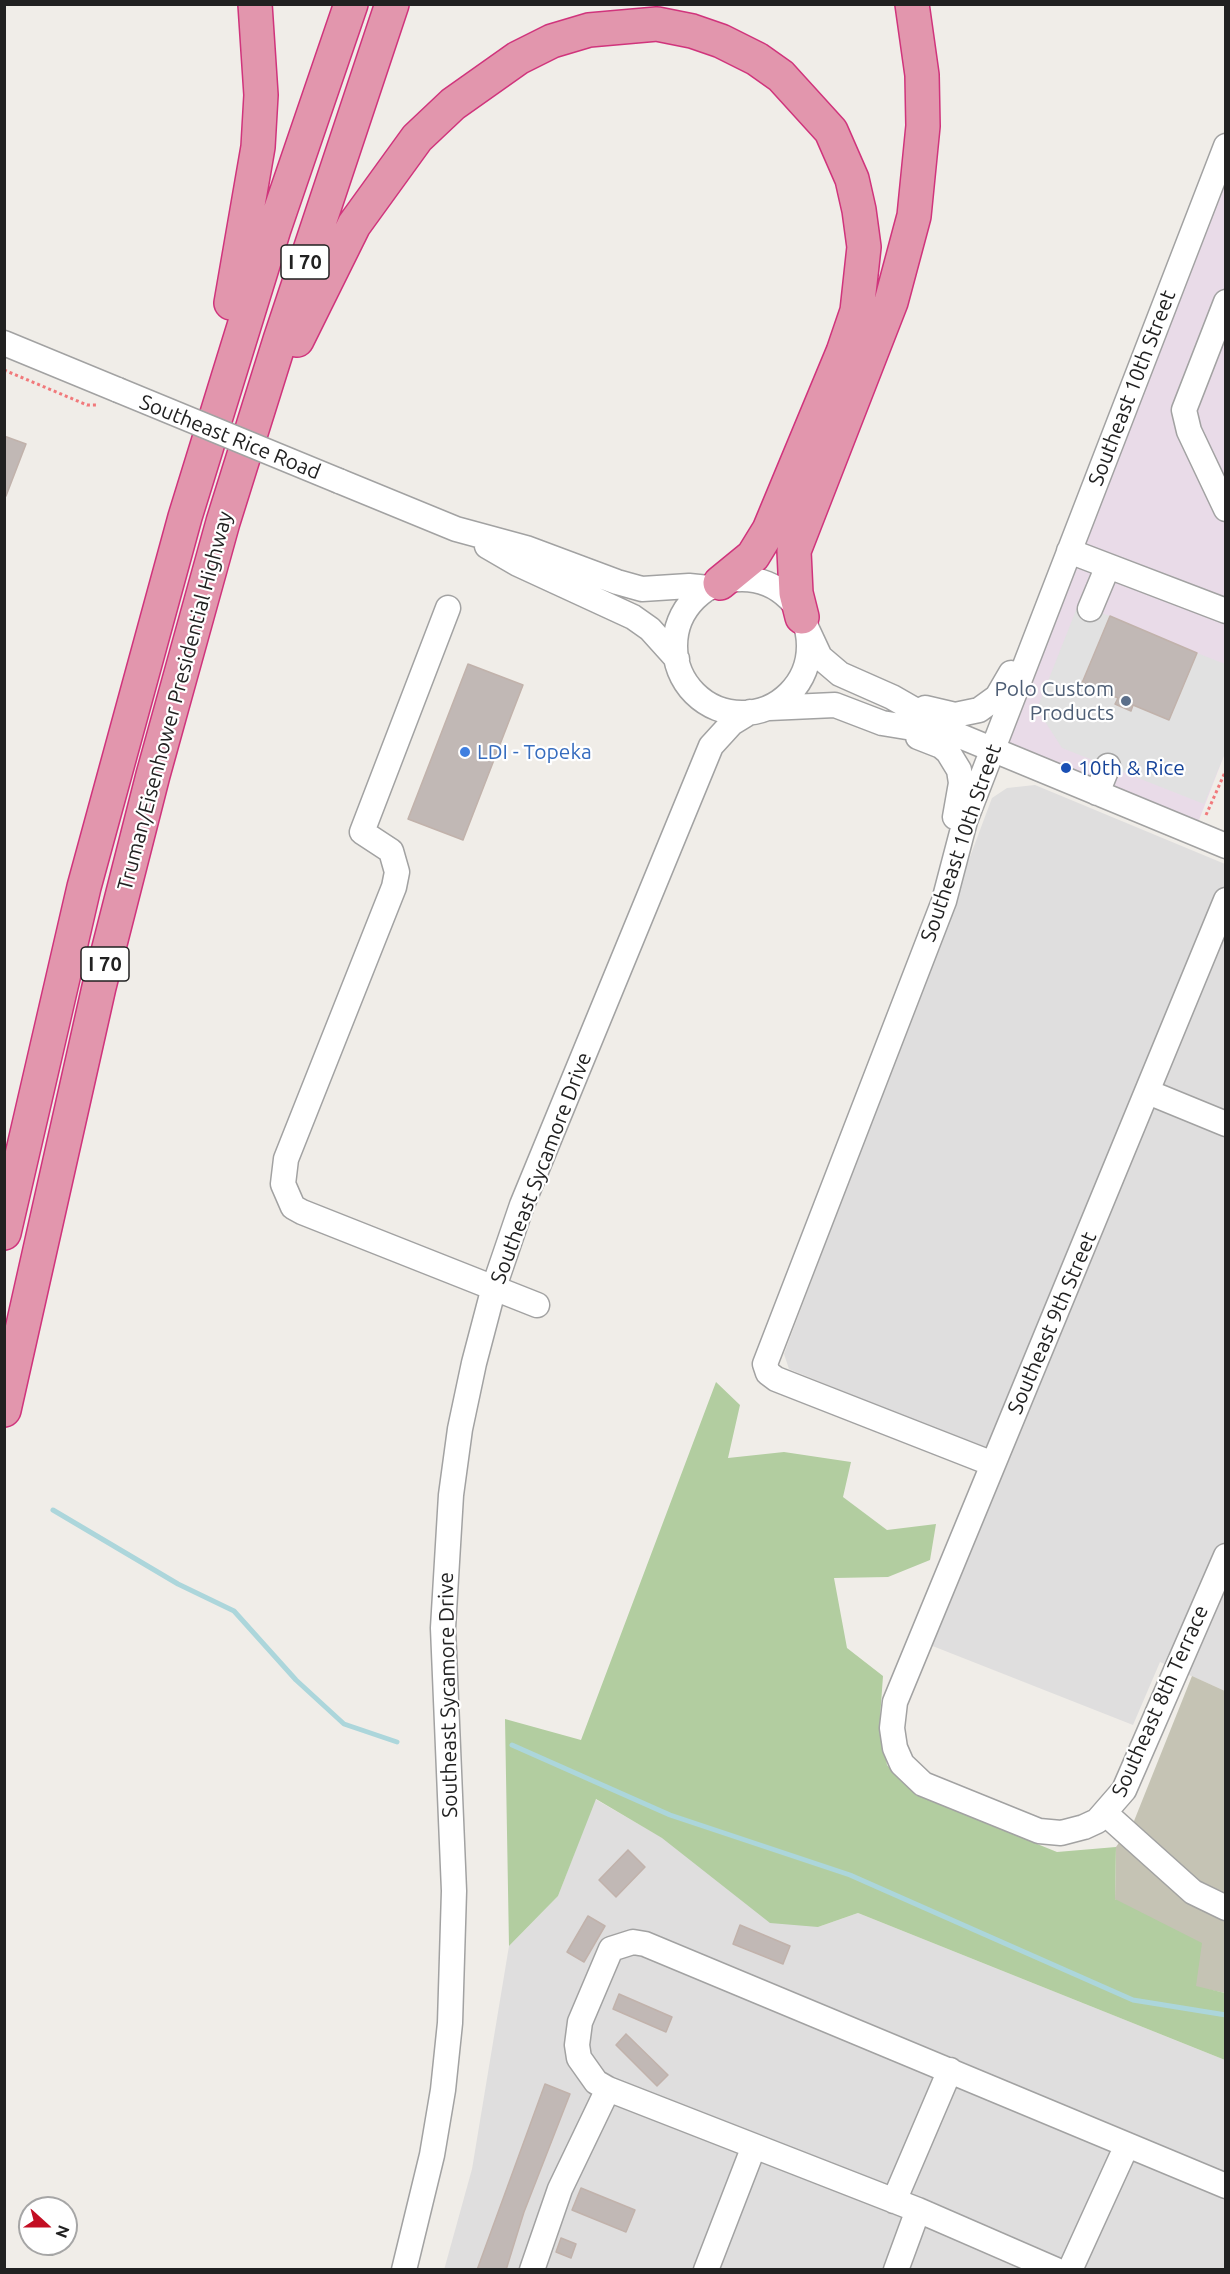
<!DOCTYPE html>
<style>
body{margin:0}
#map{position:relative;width:1230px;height:2274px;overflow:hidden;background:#f0ede8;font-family:Ubuntu,sans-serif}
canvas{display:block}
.frame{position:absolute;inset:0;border:6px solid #212121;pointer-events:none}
.north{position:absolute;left:18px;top:2196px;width:60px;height:60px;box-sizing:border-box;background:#fff;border:2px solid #a6a6a6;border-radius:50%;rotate:111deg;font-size:16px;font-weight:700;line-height:24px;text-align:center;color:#212121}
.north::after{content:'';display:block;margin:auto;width:21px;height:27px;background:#c30e23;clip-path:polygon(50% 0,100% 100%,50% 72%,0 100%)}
</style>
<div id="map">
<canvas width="1230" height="2274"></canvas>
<div class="frame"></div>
<div class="north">N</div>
</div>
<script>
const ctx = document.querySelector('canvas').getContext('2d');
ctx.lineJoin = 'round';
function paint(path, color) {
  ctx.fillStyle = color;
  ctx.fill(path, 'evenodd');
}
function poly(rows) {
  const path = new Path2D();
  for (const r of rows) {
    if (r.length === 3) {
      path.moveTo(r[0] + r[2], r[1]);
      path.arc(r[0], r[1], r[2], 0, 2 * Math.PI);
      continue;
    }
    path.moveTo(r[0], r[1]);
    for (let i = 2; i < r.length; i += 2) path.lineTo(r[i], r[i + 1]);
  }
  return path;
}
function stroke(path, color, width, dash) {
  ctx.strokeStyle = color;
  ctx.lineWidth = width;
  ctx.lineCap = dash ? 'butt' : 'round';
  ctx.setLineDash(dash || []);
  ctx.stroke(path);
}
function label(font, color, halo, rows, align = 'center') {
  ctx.font = font + ' Ubuntu,sans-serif';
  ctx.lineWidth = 4.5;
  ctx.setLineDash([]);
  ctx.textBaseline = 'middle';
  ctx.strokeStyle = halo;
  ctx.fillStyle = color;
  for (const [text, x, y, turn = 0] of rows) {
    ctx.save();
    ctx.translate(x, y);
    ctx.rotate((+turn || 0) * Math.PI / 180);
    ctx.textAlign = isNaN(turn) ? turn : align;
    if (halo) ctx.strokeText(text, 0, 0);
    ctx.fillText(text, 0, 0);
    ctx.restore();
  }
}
paint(poly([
 [1035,785,1225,864,1225,1691,1160,1662,1133,1725,930,1645,1005,1458,789,1369,784,1354,992,798,1007,788],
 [595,1799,818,1927,858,1913,1225,2060,1225,2269,444,2270,472,2169,509,1946,558,1896]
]), '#dfdede');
paint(poly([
 [1225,147,1225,753,1194,833,993,750]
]), '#e9dbe8');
paint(poly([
 [1192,1676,1225,1691,1225,1993,1196,1987,1115,1899,1116,1847,1134,1821]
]), '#c5c3b4');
paint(poly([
 [716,1382,740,1405,728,1458,784,1452,851,1462,843,1497,887,1530,936,1524,930,1560,888,1577,834,1578,847,1648,883,1676,880,1718,887,1765,916,1795,1057,1852,1116,1847,1115,1899,1202,1943,1196,1986,1225,1993,1225,2060,858,1913,818,1927,770,1923,662,1838,596,1799,558,1896,509,1946,505,1719,581,1740]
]), '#b2cda0');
paint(poly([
 [1078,605,1110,616,1082,683,1118,698,1115,704,1131,710,1133,705,1169,720,1197,653,1225,664,1225,753,1204,804,1062,748,1037,709]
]), '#e1e1e1');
stroke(poly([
 [53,1510,178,1584,234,1611,296,1680,344,1724,397,1742],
 [512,1745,670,1815,850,1875,1133,2000,1226,2015]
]), '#acd6db', 5);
const building = poly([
 [4,436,26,444,6,496,4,495,4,436],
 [1110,616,1197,653,1169,720,1133,705,1131,711,1115,704,1118,698,1082,683,1110,616],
 [468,664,523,685,463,840,408,819,468,664],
 [628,1850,645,1867,616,1897,599,1880,628,1850],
 [588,1916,605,1926,584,1962,567,1952,588,1916],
 [740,1925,790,1946,783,1964,733,1944,740,1925],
 [619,1994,672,2017,666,2032,613,2009,619,1994],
 [626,2034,668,2075,657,2086,616,2045,626,2034],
 [545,2084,570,2094,524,2212,506,2270,477,2270,545,2084],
 [581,2188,635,2210,626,2232,572,2210,581,2188],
 [561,2238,576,2244,571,2258,556,2252,561,2238]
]);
paint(building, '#c1b8b5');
stroke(building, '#c1b2ab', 1.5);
const minor = poly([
 [1226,302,1184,410,1189,431,1226,509],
 [4,343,118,390],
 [339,481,456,529,526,548,617,582,642,589,689,586,709,588],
 [487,546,518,564,633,617,650,629,677,659],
 [1069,551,1226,611],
 [742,646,67],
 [448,608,362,832,391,851,397,872,394,887,286,1159,283,1184,293,1207,302,1212,537,1305],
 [1090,609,1108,566],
 [806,627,820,657,840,674,892,697,960,736,1226,846],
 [769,708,835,705,882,723,943,733],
 [925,708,955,715,979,710,997,697,1011,673],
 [918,737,941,746,948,752,959,770,961,783,955,817],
 [1097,793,1108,766],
 [1226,900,895,1702,892,1728,895,1748,902,1764,923,1784,1039,1831,1061,1833,1084,1827,1097,1821,1124,1790,1226,1556],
 [1148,1092,1226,1124],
 [993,1464,776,1379,768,1373,765,1364,944,901,965,821,1226,146],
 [1106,1814,1193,1892,1226,1908],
 [894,2201,950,2070],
 [404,2270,432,2155,443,2090,450,2023,454,1891,443,1628,451,1495,460,1429,474,1363,494,1287,522,1205,711,746,732,723,750,712],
 [532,2270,560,2189,608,2089],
 [706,2270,754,2146],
 [896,2270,918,2210],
 [1056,2270,918,2210,608,2089,596,2082,579,2058,577,2045,580,2022,611,1949,633,1942,645,1944,1226,2186],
 [1070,2270,1127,2145]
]);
const highway = poly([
 [231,303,258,147,261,95,255,4],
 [297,340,354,225,417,138,453,104,518,58,552,41,589,30,657,24,692,31,721,41,757,59,781,76,831,131,852,179,859,210,864,247,857,311,843,352,769,530,753,556,720,583],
 [802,617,796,593,794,551,891,302,914,216,923,126,922,75,912,4],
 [4,1233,84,887,185,517,274,229,351,4],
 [4,1410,99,987,153,775,223,522,280,340,392,4]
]);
stroke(minor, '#a2a2a2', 27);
stroke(highway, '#d0347c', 36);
stroke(poly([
 [4,370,87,405,98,405],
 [1206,815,1226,770]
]), '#f1797b', 3, [3, 3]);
stroke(minor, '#fff', 24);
stroke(highway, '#e296ad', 33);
const minorBridge = poly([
 [118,390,339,481]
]);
stroke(minorBridge, '#a2a2a2', 27, []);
stroke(minorBridge, '#fff', 24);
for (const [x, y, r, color] of [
 [1126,701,6,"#5c6f8a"],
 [465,752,6,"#3f7fe0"],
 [1066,768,6,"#1a4fb4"]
]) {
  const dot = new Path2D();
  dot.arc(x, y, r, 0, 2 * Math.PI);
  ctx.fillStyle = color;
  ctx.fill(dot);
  stroke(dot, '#fff', 2);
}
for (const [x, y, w] of [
 [305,262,48],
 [105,964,48]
]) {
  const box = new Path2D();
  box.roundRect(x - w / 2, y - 17, w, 34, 4.5);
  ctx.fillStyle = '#fff';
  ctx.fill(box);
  stroke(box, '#212121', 1.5);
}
label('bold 20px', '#212121', null, [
 ["I 70",305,262],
 ["I 70",105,964]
]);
label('21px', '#212121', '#fff', [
 ["Southeast 10th Street",1132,388,-69],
 ["Southeast Rice Road",230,437,22],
 ["Truman/Eisenhower Presidential Highway",175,701,-75],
 ["Southeast 10th Street",961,843,-71],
 ["Southeast Sycamore Drive",541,1168,-69],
 ["Southeast 9th Street",1052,1323,-67],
 ["Southeast Sycamore Drive",448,1695,-91],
 ["Southeast 8th Terrace",1160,1701,-66]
]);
label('21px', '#4e5e75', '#fff', [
 ["Polo Custom",1114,689],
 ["Products",1114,713]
], 'right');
label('21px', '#366cbe', '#fff', [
 ["LDI - Topeka",477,752]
], 'left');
label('21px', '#164399', '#fff', [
 ["10th & Rice",1078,768]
], 'left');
</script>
